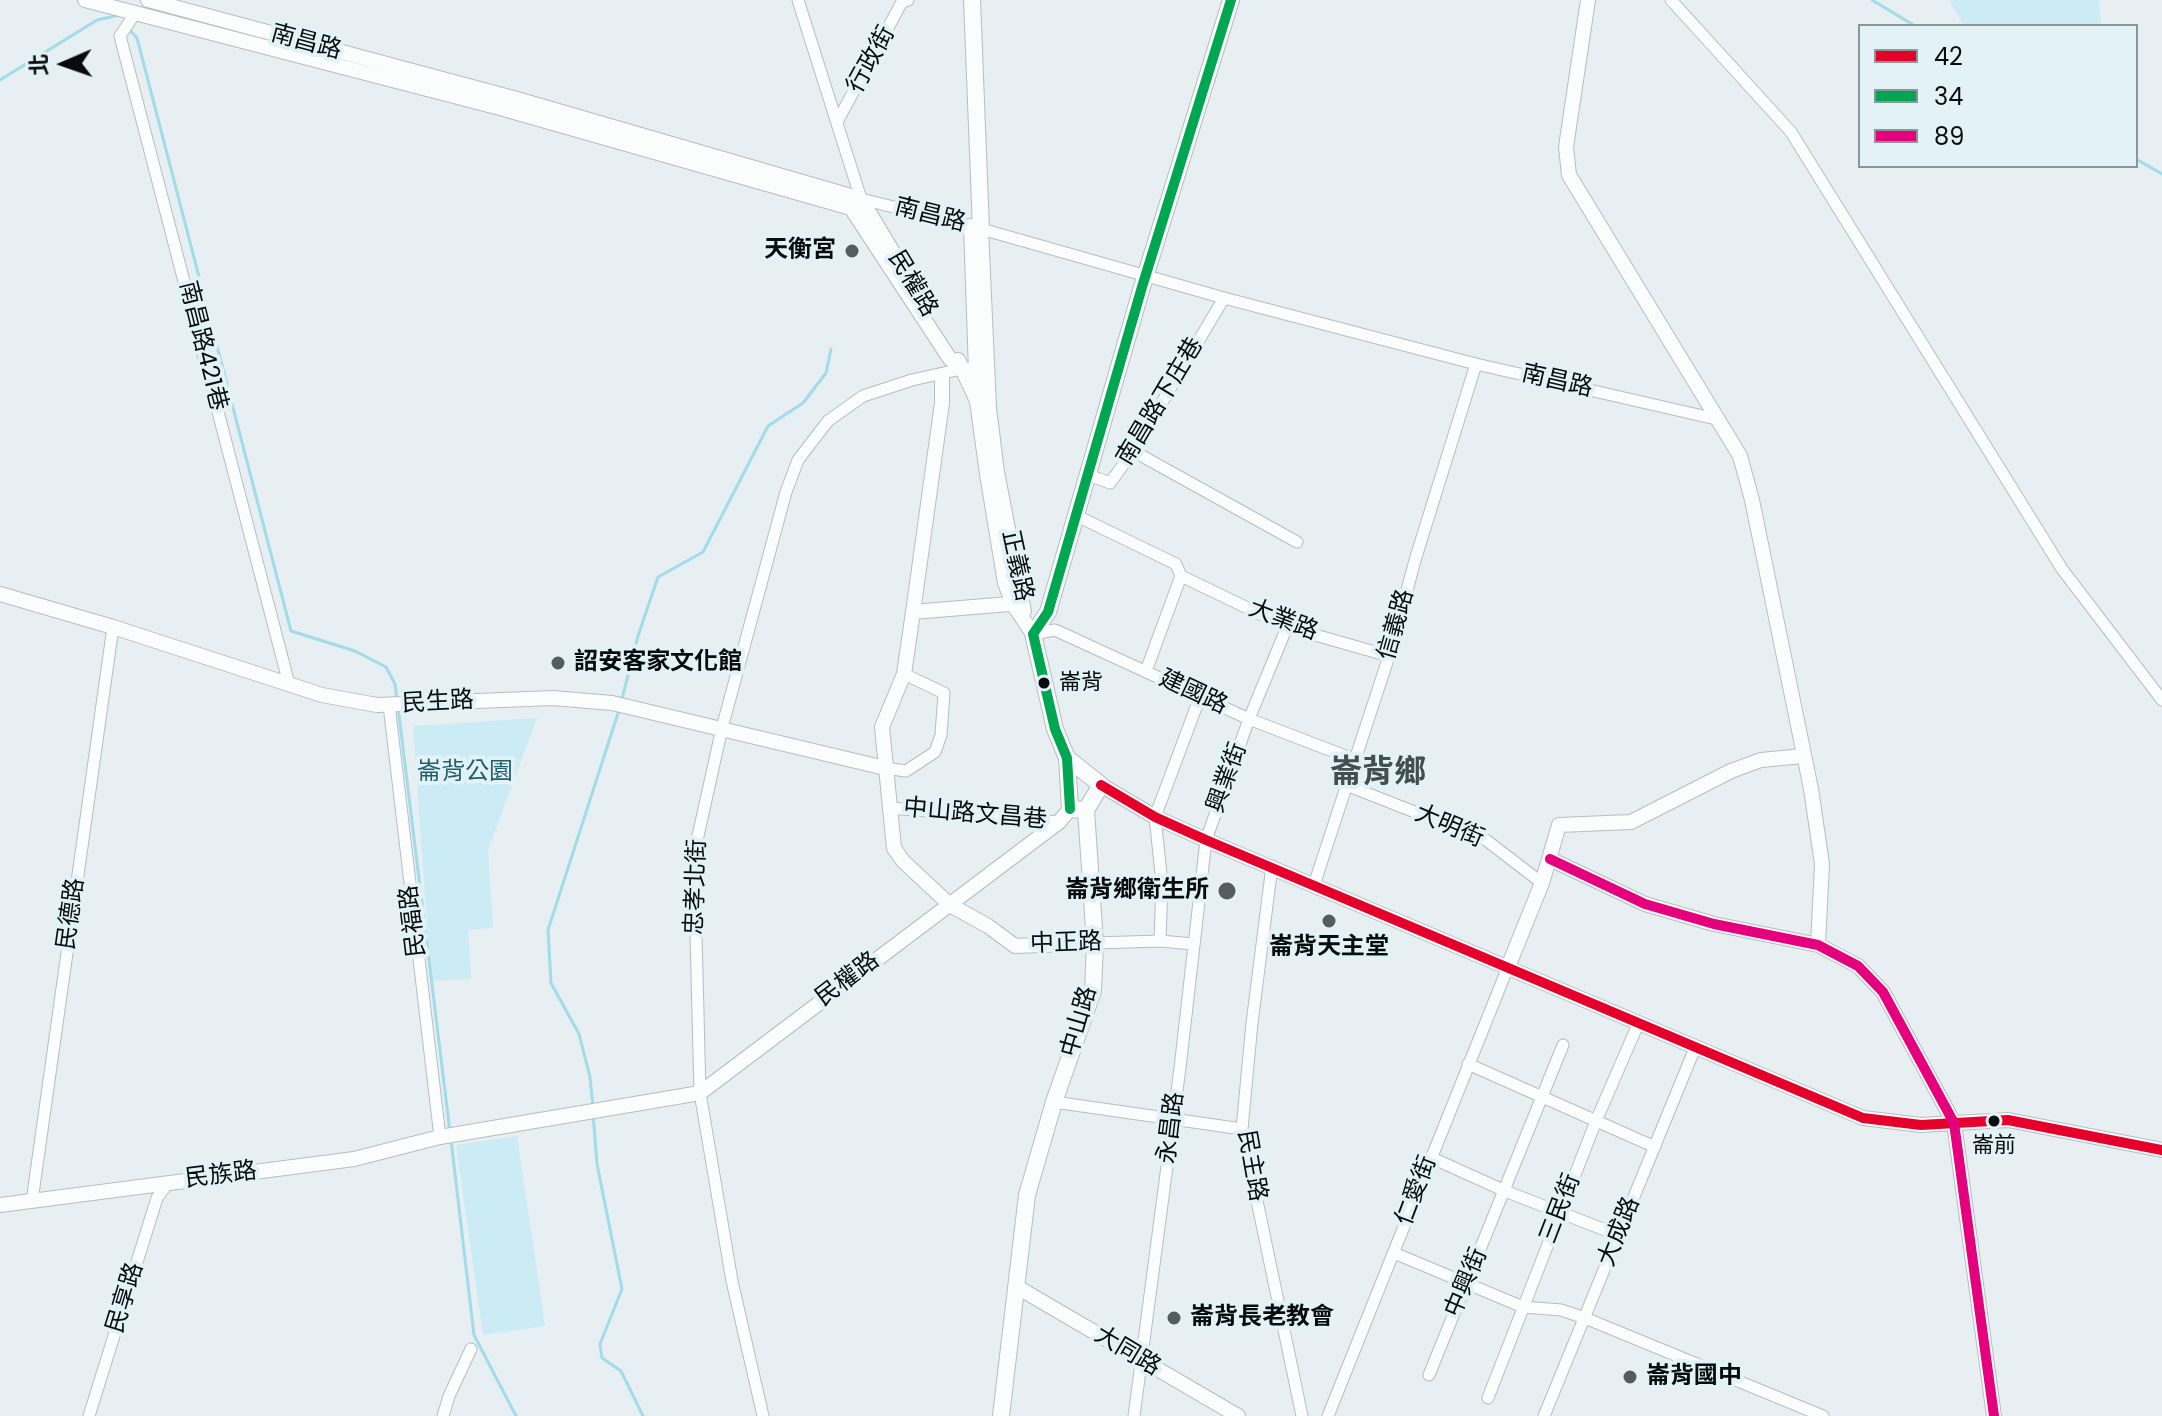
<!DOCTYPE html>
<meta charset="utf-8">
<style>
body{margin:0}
#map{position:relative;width:2162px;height:1416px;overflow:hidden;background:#e7eff2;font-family:Poppins,"Noto Sans TC",sans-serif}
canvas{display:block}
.legend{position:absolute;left:1858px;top:24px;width:280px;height:144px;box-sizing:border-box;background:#e3f2f6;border:2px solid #8b9699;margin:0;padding:10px 14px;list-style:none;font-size:24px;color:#080c0e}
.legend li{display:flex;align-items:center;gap:16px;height:40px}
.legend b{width:40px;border:2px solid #8b9699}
.north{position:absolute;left:24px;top:24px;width:80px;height:80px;-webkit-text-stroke:6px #e3f2f6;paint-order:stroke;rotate:268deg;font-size:22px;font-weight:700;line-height:32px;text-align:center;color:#080c0e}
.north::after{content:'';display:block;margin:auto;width:28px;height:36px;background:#080c0e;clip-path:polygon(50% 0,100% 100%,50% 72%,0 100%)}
</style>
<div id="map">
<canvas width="2162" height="1416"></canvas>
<ul class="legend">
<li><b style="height:10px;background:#e4002b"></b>42</li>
<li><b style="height:10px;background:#00a651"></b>34</li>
<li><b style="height:10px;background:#e5007d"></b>89</li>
</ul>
<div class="north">北</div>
</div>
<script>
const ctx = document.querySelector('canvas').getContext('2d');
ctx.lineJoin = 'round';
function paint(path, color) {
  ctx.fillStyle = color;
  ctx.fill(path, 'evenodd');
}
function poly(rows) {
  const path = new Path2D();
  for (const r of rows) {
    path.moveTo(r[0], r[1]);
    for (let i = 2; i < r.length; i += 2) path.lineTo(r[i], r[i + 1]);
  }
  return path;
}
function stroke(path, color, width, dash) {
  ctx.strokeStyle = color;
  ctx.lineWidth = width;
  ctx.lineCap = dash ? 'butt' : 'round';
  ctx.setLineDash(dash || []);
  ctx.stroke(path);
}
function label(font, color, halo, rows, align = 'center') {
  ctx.font = font + ' Poppins,"Noto Sans TC",sans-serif';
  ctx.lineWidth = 8;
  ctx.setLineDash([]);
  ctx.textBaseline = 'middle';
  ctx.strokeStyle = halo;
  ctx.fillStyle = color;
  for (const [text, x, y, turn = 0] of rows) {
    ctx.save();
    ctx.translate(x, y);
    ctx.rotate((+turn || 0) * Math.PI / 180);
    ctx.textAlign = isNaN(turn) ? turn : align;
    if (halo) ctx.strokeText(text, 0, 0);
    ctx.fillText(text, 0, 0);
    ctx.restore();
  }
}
paint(poly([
 [1949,0,2099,0,2101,26,1964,26],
 [537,718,488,850,493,928,468,930,471,979,431,981,413,726],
 [517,1136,545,1326,483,1335,456,1145]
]), '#ccecf5');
stroke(poly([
 [1872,0,1915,26],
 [129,29,137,38,291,631,355,651,386,667,395,684,397,700],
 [0,80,97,20,120,15],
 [2136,159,2162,174],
 [622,699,638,636,658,577,703,552,768,426,803,403,826,373,831,349],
 [398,707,450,1132],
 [593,1107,590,1077,579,1034,551,983,548,930,619,710],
 [593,1114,597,1164,622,1289,600,1344,602,1358,621,1371,643,1416],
 [451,1140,474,1335,516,1416]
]), '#a2dbea', 3);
const minor = poly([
 [798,0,861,199,971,226,1224,298,1476,364,1716,419],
 [1671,0,1791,132,2062,569,2162,700],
 [136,12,120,36,289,684],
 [837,122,902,2,908,0],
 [1133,451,1297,542],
 [1086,474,1110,483,1133,451,1224,298],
 [1075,515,1176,564,1181,576],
 [1181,576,1287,627,1389,656],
 [1033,634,1055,630,1249,719,1353,759],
 [1146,671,1181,576],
 [389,705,440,1137],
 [885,768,906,771,935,752,941,735,944,693,904,674],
 [1346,785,1486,840,1542,883],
 [890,808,1059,822],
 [1272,866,1252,1023,1242,1129,1302,1416],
 [1314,885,1389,656,1416,557,1476,364],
 [1160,941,1162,883,1155,817,1200,697],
 [1095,943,1160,941,1193,944],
 [1468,1064,1655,1147],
 [1054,1102,1242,1129],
 [1430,1157,1505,1191,1618,1235],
 [32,1201,113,627],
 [1394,1253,1523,1307,1561,1310,1585,1318,1823,1416],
 [1429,1375,1563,1045],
 [1488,1398,1596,1121,1639,1022],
 [89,1416,157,1198,168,1183],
 [443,1416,449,1396,471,1349],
 [763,1416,732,1281,700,1093,694,854,722,728,786,492,798,460,828,421,863,396,912,380,966,368],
 [1134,1416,1180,1068,1206,840,1249,719,1287,627],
 [1328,1416,1508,967],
 [1544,1416,1695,1048]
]);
const tertiary = poly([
 [85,0,500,108,851,208,950,359,963,368],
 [148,0,517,99,861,199,914,287],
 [1588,0,1566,147,1569,175,1740,456,1752,500,1811,789,1822,864,1818,945],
 [971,226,977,401,987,474,1005,583,1013,604,1033,634],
 [981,229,989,408,997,472,1024,611],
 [958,360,977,401,989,408],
 [0,594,113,627,322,695,377,705,553,698,612,703,885,768],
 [1021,603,913,612,904,674,882,727,894,848,903,861,950,905,988,926,1015,946,1095,943],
 [913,612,942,403,942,375],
 [1101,785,1155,817,1206,840,1863,1118,1921,1125,2008,1120,2162,1150],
 [1550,859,1645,904,1714,924,1818,945,1858,966,1883,992,1954,1123,1994,1416],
 [1508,967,1542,883,1559,825,1631,822,1731,771,1761,760,1803,756],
 [0,1205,354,1159,440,1137,700,1093,1059,822,1070,809],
 [1017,1287,1238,1416]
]);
const secondary = poly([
 [972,0,981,229],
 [1067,758,1101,785,1086,810],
 [1086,810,1070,809,1067,758,1055,729,1033,634,1048,612,1142,287,1231,0],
 [1001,1416,1027,1195,1054,1102,1093,991,1095,943,1086,810]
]);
stroke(minor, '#b7bdbf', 13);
stroke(tertiary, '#b7bdbf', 16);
stroke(secondary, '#b7bdbf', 18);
stroke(minor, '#fbfdfd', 11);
stroke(tertiary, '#fbfdfd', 14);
stroke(secondary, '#fbfdfd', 16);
stroke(poly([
 [1101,785,1155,817,1206,840,1863,1118,1921,1125,2008,1120,2162,1150]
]), '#e4002b', 10);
stroke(poly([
 [1070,809,1067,758,1055,729,1033,634,1048,612,1142,287,1231,0]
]), '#00a651', 10);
stroke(poly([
 [1550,859,1645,904,1714,924,1818,945,1858,966,1883,992,1954,1123,1994,1416]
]), '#e5007d', 10);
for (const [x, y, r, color] of [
 [852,251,8,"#565b5e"],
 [558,663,8,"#565b5e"],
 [1044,683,7,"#080c0e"],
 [1227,891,10,"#565b5e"],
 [1329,921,8,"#565b5e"],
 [1994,1121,7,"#080c0e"],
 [1174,1318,8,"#565b5e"],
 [1630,1377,8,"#565b5e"]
]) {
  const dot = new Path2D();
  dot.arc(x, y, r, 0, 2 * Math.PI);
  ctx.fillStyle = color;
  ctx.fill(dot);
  stroke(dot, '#e3f2f6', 3);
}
label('22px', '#080c0e', '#e3f2f6', [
 ["崙背",1059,683],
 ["崙前",1994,1146,"center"]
], 'left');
label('24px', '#080c0e', '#e3f2f6', [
 ["南昌路",306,43,15],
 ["行政街",872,60,-61],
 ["南昌路",930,216,14],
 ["民權路",912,284,59],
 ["南昌路421巷",202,346,76],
 ["南昌路",1557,382,13],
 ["南昌路下庄巷",1161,402,-59],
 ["正義路",1016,566,78],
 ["大業路",1283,621,21],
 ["信義路",1397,625,-74],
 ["建國路",1193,693,25],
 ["民生路",438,703,-3],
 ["興業街",1228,778,-70],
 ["中山路文昌巷",975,815,5],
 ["大明街",1449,827,23],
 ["忠孝北街",697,887,-88],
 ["民德路",72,914,-82],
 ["民福路",414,921,-97],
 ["中正路",1066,944,-2],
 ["民權路",848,980,-37],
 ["中山路",1080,1022,-74],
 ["永昌路",1172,1128,-83],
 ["民主路",1251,1166,80],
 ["民族路",221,1176,-7],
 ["仁愛街",1417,1191,-69],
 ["三民街",1561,1209,-69],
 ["大成路",1620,1232,-68],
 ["中興街",1467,1283,-67],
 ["民享路",126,1298,-73],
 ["大同路",1127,1352,31]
]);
label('bold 24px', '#080c0e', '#e3f2f6', [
 ["天衡宮",836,251,"right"],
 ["詔安客家文化館",574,663],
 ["崙背鄉衛生所",1209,891,"right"],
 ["崙背天主堂",1329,948,"center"],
 ["崙背長老教會",1190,1318],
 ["崙背國中",1646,1377]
], 'left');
label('24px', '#21616f', '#e3f2f6', [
 ["崙背公園",465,773]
]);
label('bold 32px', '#424f52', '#e3f2f6', [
 ["崙背鄉",1378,774]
]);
</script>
